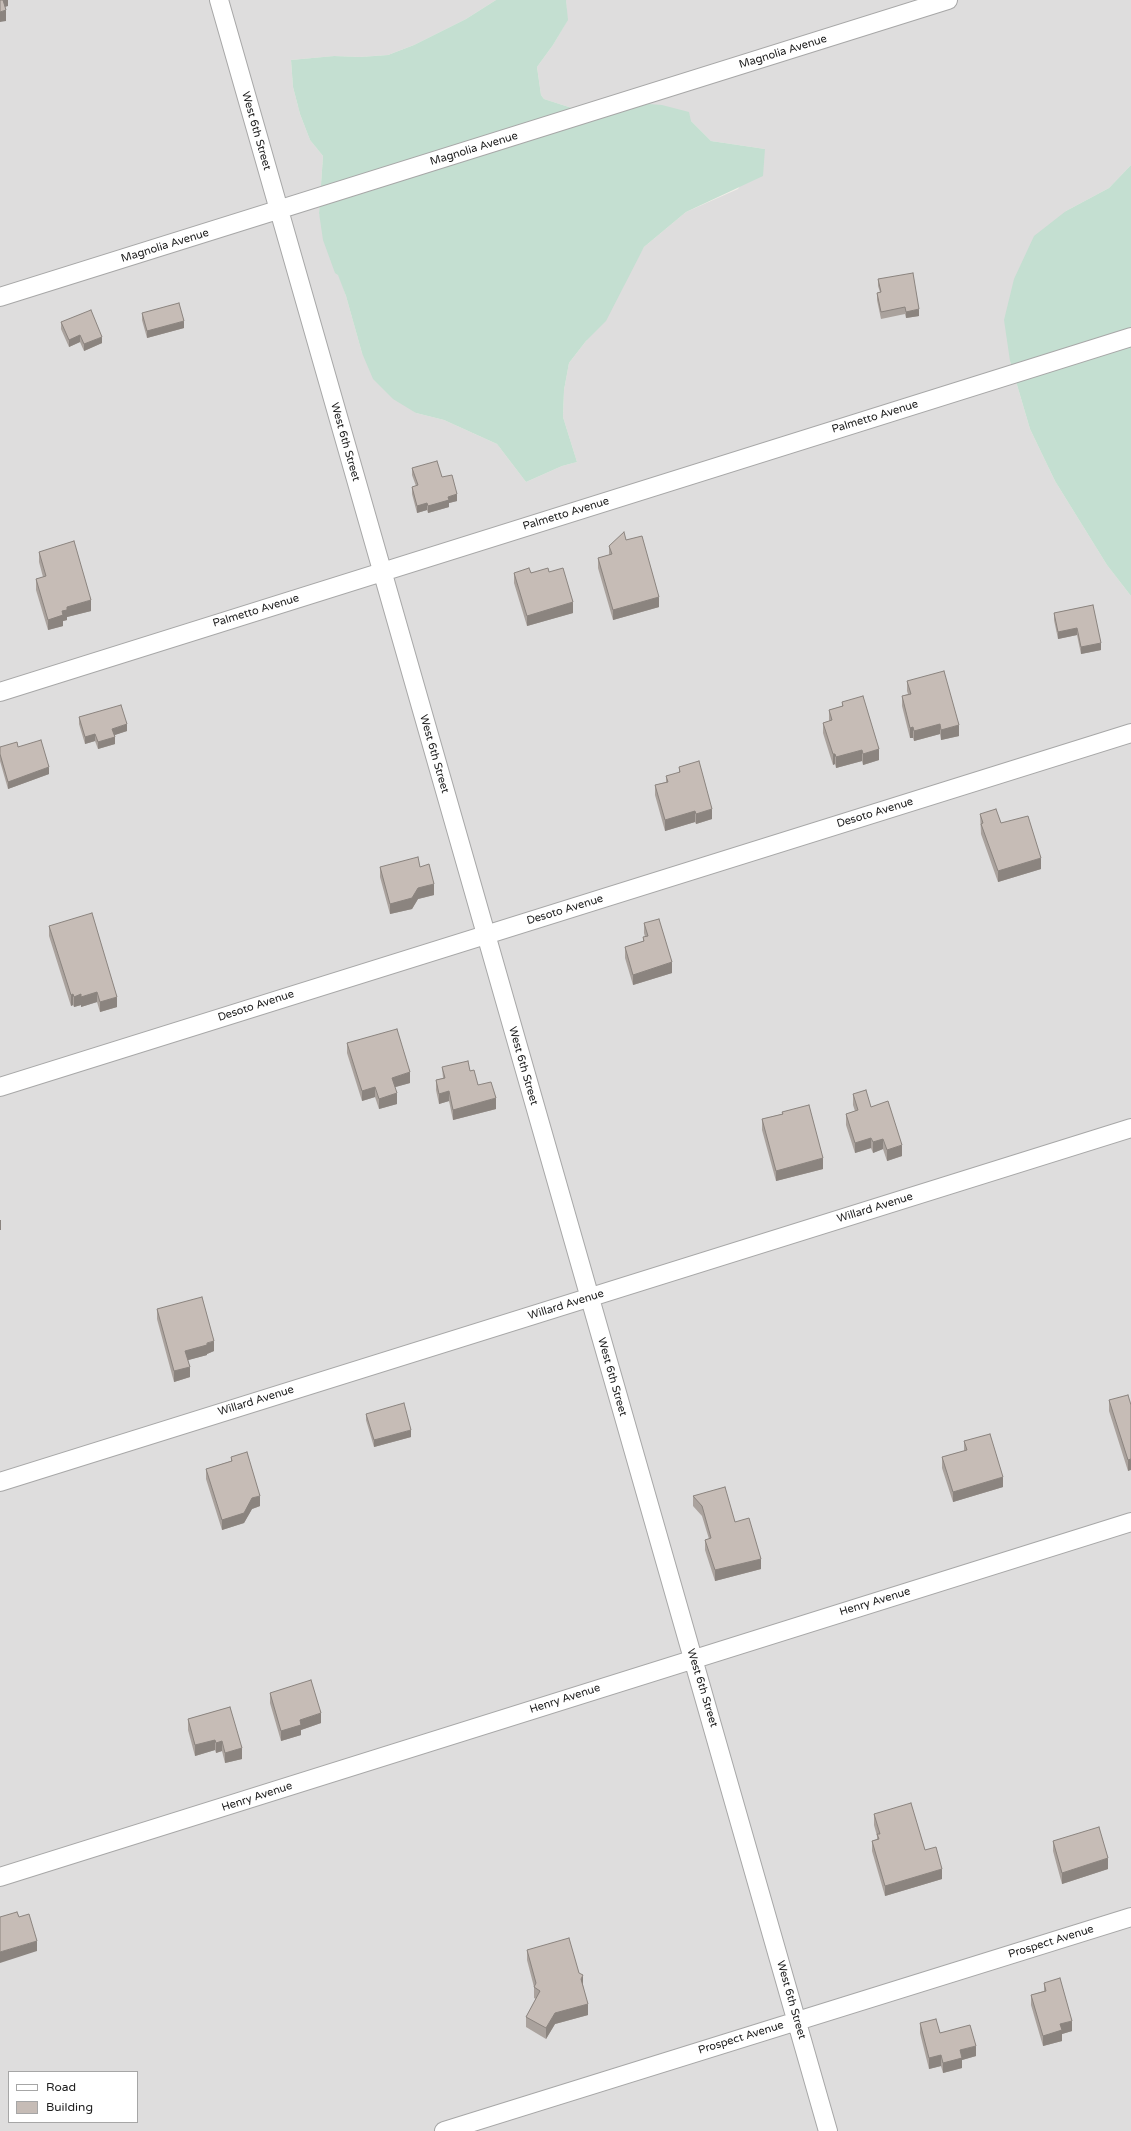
<!DOCTYPE html>
<style>
body{margin:0}
#map{position:relative;width:1131px;height:2131px;overflow:hidden;background:#f1ede7;font-family:"Varela Round",sans-serif}
canvas{display:block}
.legend{position:absolute;left:8px;top:2071px;width:130px;height:52px;box-sizing:border-box;background:#fff;border:1px solid #a6a6a6;margin:0;padding:5px 7px;list-style:none;font-size:12px;color:#202020}
.legend li{display:flex;align-items:center;gap:8px;height:20px}
.legend b{width:20px;border:1px solid #a6a6a6}
</style>
<div id="map">
<canvas width="1131" height="2131"></canvas>
<ul class="legend">
<li><b style="height:5px;background:#fff"></b>Road</li>
<li><b style="height:11px;background:#c6bcb6"></b>Building</li>
</ul>
</div>
<script>
const ctx = document.querySelector('canvas').getContext('2d');
ctx.lineJoin = 'round';
function paint(path, color) {
  ctx.fillStyle = color;
  ctx.fill(path, 'evenodd');
}
function poly(rows) {
  const path = new Path2D();
  for (const r of rows) {
    path.moveTo(r[0], r[1]);
    for (let i = 2; i < r.length; i += 2) path.lineTo(r[i], r[i + 1]);
  }
  return path;
}
function stroke(path, color, width, dash) {
  ctx.strokeStyle = color;
  ctx.lineWidth = width;
  ctx.lineCap = dash ? 'butt' : 'round';
  ctx.setLineDash(dash || []);
  ctx.stroke(path);
}
function label(font, color, halo, rows, align = 'center') {
  ctx.font = font + ' "Varela Round",sans-serif';
  ctx.lineWidth = 3;
  ctx.setLineDash([]);
  ctx.textBaseline = 'middle';
  ctx.strokeStyle = halo;
  ctx.fillStyle = color;
  for (const [text, x, y, turn = 0] of rows) {
    ctx.save();
    ctx.translate(x, y);
    ctx.rotate((+turn || 0) * Math.PI / 180);
    ctx.textAlign = isNaN(turn) ? turn : align;
    if (halo) ctx.strokeText(text, 0, 0);
    ctx.fillText(text, 0, 0);
    ctx.restore();
  }
}
paint(poly([
 [0,0,496,0,466,19,414,45,388,55,360,57,334,56,291,60,293,87,300,114,310,140,323,156,319,213,346,296,362,353,416,413,444,420,497,444,526,482,562,466,577,462,563,417,564,390,569,363,586,341,644,247,686,212,738,189,765,149,711,141,691,121,575,109,544,99,541,95,537,67,553,45,567,21,566,0,1131,0,1131,165,1109,188,1066,211,1010,361,1030,429,1055,481,1107,565,1131,596,1131,2131,0,2131],
 [9,2072,137,2072,137,2122,9,2122]
]), '#dedddd');
paint(poly([
 [496,0,566,0,568,20,553,45,537,67,541,95,544,99,575,109,636,103,662,105,689,112,691,121,711,141,765,149,763,176,686,212,644,247,606,321,586,341,569,363,564,390,563,417,577,462,562,466,526,482,497,444,444,420,416,413,393,399,373,379,362,353,346,296,338,275,335,273,323,240,319,213,323,156,310,140,300,114,293,87,291,60,334,56,360,57,388,55,414,45,466,19],
 [1131,165,1131,596,1107,565,1055,481,1030,429,1010,361,1004,320,1014,279,1034,236,1066,211,1109,188]
]), '#c4dfd1');
const minor = poly([
 [219,0,828,2131],
 [0,297,948,0],
 [0,692,1131,337],
 [0,1087,1131,733],
 [0,1482,1131,1128],
 [0,1877,1131,1522],
 [444,2131,1131,1917]
]);
stroke(minor, '#a7a7a7', 20);
stroke(minor, '#fff', 18);
paint(poly([
 [878,279,919,316,906,318,905,314,881,319,877,300,877,293,880,292,878,286],
 [142,313,184,328,147,338,142,320],
 [61,322,102,343,84,351,80,342,69,347,61,329],
 [412,468,442,477,457,501,449,503,449,507,428,513,427,510,417,513,412,494,412,487,416,486,412,475],
 [626,540,659,607,613,620,598,568,598,558,609,555,609,546],
 [39,552,91,611,67,617,67,620,63,621,63,626,48,630,36,590,36,579,43,577,39,562],
 [549,572,573,613,527,626,514,583,514,573],
 [1093,605,1101,650,1081,654,1077,635,1058,639,1054,620,1054,613],
 [907,681,959,736,941,740,940,734,914,741,913,738,910,738,902,706,902,696,908,694,907,691],
 [842,702,879,760,863,765,862,761,836,768,835,764,833,765,823,733,823,723,829,721,829,710,842,706],
 [79,717,127,731,114,735,115,744,98,749,95,741,85,744,79,724],
 [0,747,49,774,8,789,0,761],
 [679,767,712,819,696,824,695,822,665,831,655,795,655,785,666,782,666,776,679,773],
 [980,814,1001,823,1041,869,998,882,981,834],
 [380,867,420,867,434,895,418,899,412,909,390,914,380,877],
 [644,923,672,973,633,985,625,958,625,947,643,941,643,937,645,937,644,933],
 [49,926,117,1007,100,1012,97,1002,81,1007,81,1005,74,1007,73,1005,71,1006,49,936],
 [347,1043,410,1083,395,1087,397,1104,379,1109,375,1097,362,1101,347,1053],
 [442,1067,470,1071,478,1085,496,1109,453,1120,449,1101,439,1104,436,1090,436,1080,443,1078],
 [853,1094,871,1107,902,1156,887,1161,883,1149,873,1153,871,1148,855,1153,846,1125,846,1114,855,1111,853,1105],
 [782,1112,823,1169,776,1181,762,1130,762,1119,782,1114],
 [157,1309,214,1351,207,1354,207,1355,188,1360,190,1377,174,1382,157,1319],
 [1109,1400,1131,1405,1128,1471,1109,1411],
 [366,1414,411,1437,374,1447,366,1420],
 [964,1441,1003,1487,953,1502,942,1468,942,1457,964,1451],
 [231,1457,260,1506,252,1509,244,1523,222,1530,206,1479,206,1469,231,1461],
 [693,1496,735,1522,761,1569,715,1581,705,1550,705,1540,709,1539,702,1516,693,1506],
 [270,1693,321,1723,301,1730,301,1735,281,1741,270,1703],
 [230,1707,242,1759,225,1763,222,1751,216,1753,215,1750,195,1756,188,1730,188,1719],
 [874,1814,925,1850,942,1879,885,1896,872,1851,872,1841,877,1839,877,1836,874,1825],
 [1053,1841,1108,1869,1062,1884,1053,1851],
 [527,1950,579,1973,583,1985,588,2015,555,2024,546,2039,526,2027,526,2017,536,1999,534,1998,534,1987,527,1960],
 [1044,1983,1072,2031,1062,2034,1062,2041,1043,2046,1031,2005,1031,1995,1044,1991],
 [920,2023,940,2033,976,2056,962,2060,962,2068,943,2073,941,2066,929,2069,920,2033]
]), '#aaa29d');
paint(poly([
 [2,0,8,0,8,6,2,8],
 [6,10,6,21,0,22,0,12],
 [919,309,919,316,906,318,906,312],
 [184,321,184,328,147,338,147,331],
 [80,335,80,342,69,347,69,340],
 [102,337,102,343,84,351,84,344],
 [457,494,457,501,449,503,449,507,428,513,428,506,448,497],
 [427,503,427,510,417,513,417,506],
 [659,597,659,607,613,620,613,610],
 [91,600,91,611,67,617,67,620,63,621,63,626,48,630,48,620,62,611,67,607],
 [573,602,573,613,527,626,527,616],
 [1077,628,1077,635,1058,639,1058,632],
 [1101,643,1101,650,1081,654,1081,647],
 [127,724,127,731,112,736,112,729],
 [940,724,940,734,914,741,914,731],
 [959,725,959,736,941,740,941,730],
 [913,727,913,738,910,738,910,728],
 [95,734,95,741,85,744,85,737],
 [115,737,115,744,98,749,98,742],
 [879,749,879,760,863,765,863,754],
 [862,750,862,761,836,768,836,757],
 [833,754,835,754,835,764,833,765],
 [49,767,49,774,8,789,8,782],
 [712,809,712,819,696,824,696,814],
 [695,811,695,822,665,831,665,820],
 [1041,858,1041,869,998,882,998,871],
 [434,884,434,895,418,899,412,909,390,914,390,904,418,888],
 [672,962,672,973,633,985,633,975],
 [97,992,97,1002,81,1007,81,997],
 [73,994,73,1005,71,1006,71,995],
 [81,994,81,1005,74,1007,74,997],
 [117,997,117,1007,100,1012,100,1002],
 [410,1072,410,1083,392,1088,392,1078],
 [375,1087,375,1097,362,1101,362,1091],
 [449,1091,449,1101,439,1104,439,1094],
 [397,1093,397,1104,379,1109,379,1099],
 [496,1098,496,1109,453,1120,453,1110],
 [871,1138,871,1148,855,1153,855,1143],
 [883,1139,883,1149,873,1153,873,1142],
 [902,1145,902,1156,887,1161,887,1150],
 [823,1158,823,1169,776,1181,776,1171],
 [0,1220,1,1220,1,1230,0,1230],
 [214,1341,214,1351,207,1354,207,1355,185,1361,185,1351],
 [190,1367,190,1377,174,1382,174,1371],
 [411,1430,411,1437,374,1447,374,1440],
 [1131,1459,1131,1470,1128,1471,1128,1460],
 [1003,1477,1003,1487,953,1502,953,1492],
 [260,1496,260,1506,252,1509,244,1523,222,1530,222,1520,252,1498],
 [761,1559,761,1569,715,1581,715,1570],
 [321,1713,321,1723,301,1730,301,1735,281,1741,281,1731,300,1720],
 [215,1740,215,1750,195,1756,195,1745],
 [222,1741,222,1751,216,1753,216,1743],
 [242,1748,242,1759,225,1763,225,1753],
 [1108,1858,1108,1869,1062,1884,1062,1873],
 [942,1869,942,1879,885,1896,885,1886],
 [37,1941,37,1951,0,1963,0,1952],
 [583,1975,583,1985,581,1989,581,1979],
 [588,2004,588,2015,555,2024,546,2039,546,2028,555,2013],
 [1072,2021,1072,2031,1062,2034,1062,2041,1043,2046,1043,2036,1060,2024],
 [976,2046,976,2056,962,2060,962,2068,943,2073,943,2063,960,2050],
 [941,2055,941,2066,929,2069,929,2058]
]), '#8b847f');
const building = poly([
 [0,0,3,0,6,10,0,12,0,0],
 [913,273,919,309,906,312,905,307,881,312,877,293,881,292,878,279,913,273],
 [179,303,184,321,147,331,142,313,179,303],
 [91,310,102,337,84,344,80,335,69,340,61,322,91,310],
 [437,461,442,477,452,475,457,494,448,497,449,500,428,506,427,503,417,506,412,487,418,485,412,468,437,461],
 [624,532,626,540,642,536,659,597,613,610,598,558,612,554,609,546,624,532],
 [74,541,91,600,67,607,67,610,62,611,63,615,48,620,36,579,46,576,39,552,74,541],
 [529,568,531,573,548,568,549,572,563,568,573,602,527,616,514,573,529,568],
 [1093,605,1101,643,1081,647,1077,628,1058,632,1054,613,1093,605],
 [944,671,959,725,941,730,940,724,914,731,913,727,910,728,902,696,911,694,907,681,944,671],
 [863,696,879,749,863,754,862,750,836,757,835,754,833,754,823,723,832,720,829,710,843,706,842,702,863,696],
 [121,705,127,724,112,729,115,737,98,742,95,734,85,737,79,717,121,705],
 [41,740,49,767,8,782,0,754,0,747,17,742,18,747,41,740],
 [699,761,712,809,696,814,695,811,665,820,655,785,668,782,666,776,680,772,679,767,699,761],
 [996,809,1001,823,1028,816,1041,858,998,871,981,824,983,823,980,814,996,809],
 [418,857,420,867,429,864,434,884,418,888,412,898,390,904,380,867,418,857],
 [92,913,117,997,100,1002,97,992,81,997,81,994,74,997,73,994,71,995,49,926,92,913],
 [659,919,672,962,633,975,625,947,644,941,643,937,648,936,644,923,659,919],
 [397,1029,410,1072,392,1078,397,1093,379,1099,375,1087,362,1091,347,1043,397,1029],
 [468,1061,470,1071,474,1070,478,1085,491,1082,496,1098,453,1110,449,1091,439,1094,436,1080,445,1078,442,1067,468,1061],
 [866,1090,871,1107,888,1101,902,1145,887,1150,883,1139,873,1142,871,1138,855,1143,846,1114,858,1110,853,1094,866,1090],
 [809,1105,823,1158,776,1171,762,1119,783,1114,782,1112,809,1105],
 [202,1297,214,1341,207,1343,207,1345,185,1351,190,1367,174,1371,157,1309,202,1297],
 [1128,1395,1131,1405,1131,1459,1128,1460,1109,1400,1128,1395],
 [404,1403,411,1430,374,1440,366,1414,404,1403],
 [990,1434,1003,1477,953,1492,942,1457,967,1450,964,1441,990,1434],
 [247,1452,260,1496,252,1498,244,1513,222,1520,206,1469,232,1461,231,1457,247,1452],
 [725,1487,735,1522,749,1518,761,1559,715,1570,705,1540,711,1538,702,1506,693,1496,725,1487],
 [311,1680,321,1713,300,1720,301,1725,281,1731,270,1693,311,1680],
 [230,1707,242,1748,225,1753,222,1741,216,1743,215,1740,195,1745,188,1719,230,1707],
 [911,1803,925,1850,936,1847,942,1869,885,1886,872,1841,879,1839,877,1834,880,1834,874,1814,911,1803],
 [1099,1827,1108,1858,1062,1873,1053,1841,1099,1827],
 [17,1912,19,1917,29,1914,37,1941,0,1952,0,1917,17,1912],
 [569,1938,579,1973,583,1975,581,1979,588,2004,555,2013,546,2028,526,2017,540,1991,534,1987,536,1983,527,1950,569,1938],
 [1060,1978,1072,2021,1060,2024,1062,2030,1043,2036,1031,1995,1046,1991,1044,1983,1060,1978],
 [936,2019,940,2033,970,2025,976,2046,960,2050,962,2058,943,2063,941,2055,929,2058,920,2023,936,2019]
]);
paint(building, '#c6bcb6');
stroke(building, '#8b847f', 1);
label('11px', '#202020', '#fff', [
 ["Magnolia Avenue",783,52,-17],
 ["West 6th Street",256,131,74],
 ["Magnolia Avenue",474,149,-17],
 ["Magnolia Avenue",165,246,-17],
 ["Palmetto Avenue",875,417,-17],
 ["West 6th Street",345,442,74],
 ["Palmetto Avenue",566,514,-17],
 ["Palmetto Avenue",256,611,-17],
 ["West 6th Street",434,754,74],
 ["Desoto Avenue",875,813,-17],
 ["Desoto Avenue",565,910,-17],
 ["Desoto Avenue",256,1006,-18],
 ["West 6th Street",523,1066,74],
 ["Willard Avenue",875,1208,-17],
 ["Willard Avenue",566,1305,-17],
 ["West 6th Street",612,1377,74],
 ["Willard Avenue",256,1401,-17],
 ["Henry Avenue",875,1602,-17],
 ["West 6th Street",702,1688,73],
 ["Henry Avenue",565,1699,-18],
 ["Henry Avenue",257,1797,-18],
 ["Prospect Avenue",1051,1942,-17],
 ["West 6th Street",791,2000,74],
 ["Prospect Avenue",741,2038,-17]
]);
</script>
